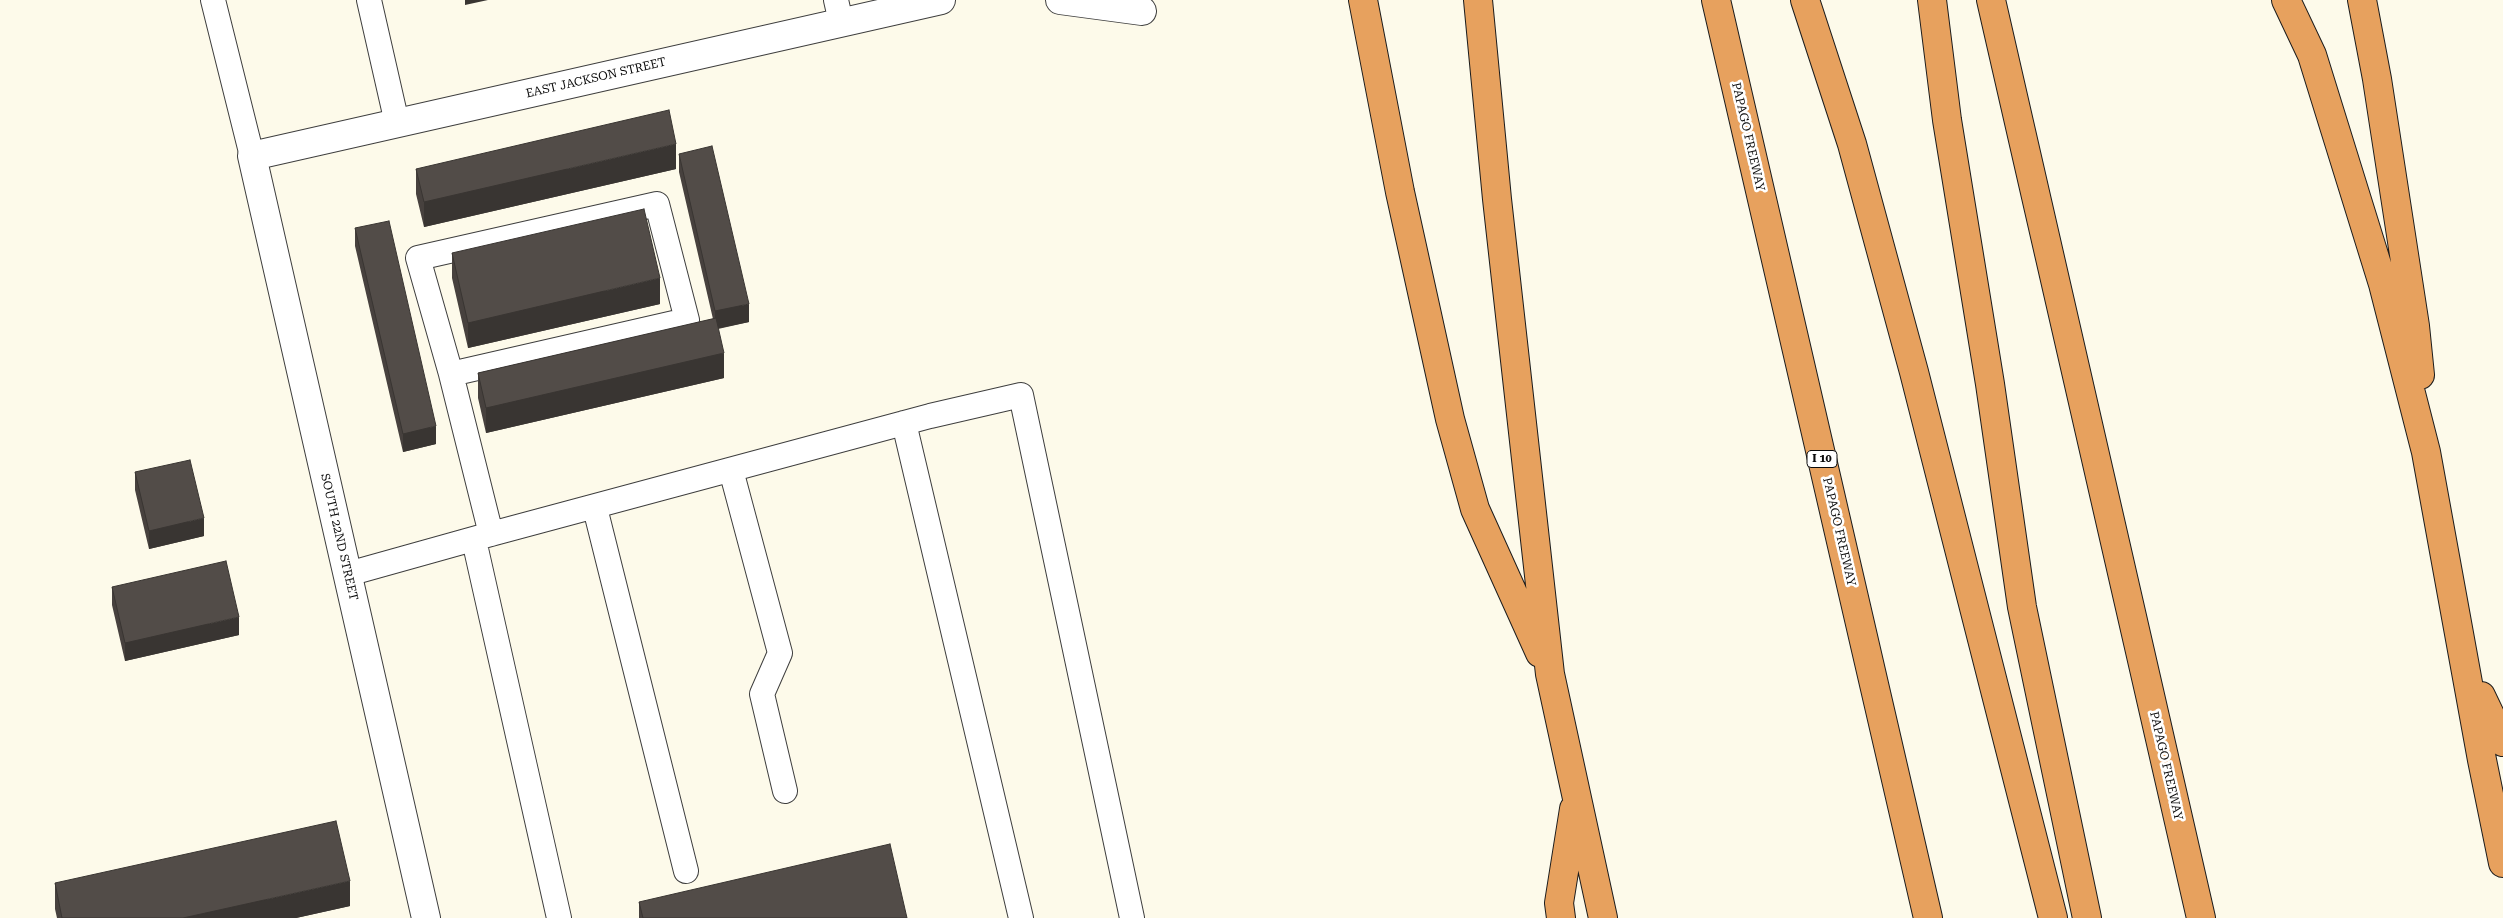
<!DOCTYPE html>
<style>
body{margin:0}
canvas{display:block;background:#fdfaea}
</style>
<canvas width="2503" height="918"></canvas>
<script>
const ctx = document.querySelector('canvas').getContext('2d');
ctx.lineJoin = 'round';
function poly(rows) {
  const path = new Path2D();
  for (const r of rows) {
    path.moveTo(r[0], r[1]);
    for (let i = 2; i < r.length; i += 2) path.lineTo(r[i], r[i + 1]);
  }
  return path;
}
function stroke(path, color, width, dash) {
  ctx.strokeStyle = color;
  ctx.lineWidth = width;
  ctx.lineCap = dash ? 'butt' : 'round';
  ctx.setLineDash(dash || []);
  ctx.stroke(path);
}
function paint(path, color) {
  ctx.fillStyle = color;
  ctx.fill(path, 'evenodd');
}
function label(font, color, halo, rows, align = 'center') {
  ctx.font = font + ' "Roboto Serif",serif';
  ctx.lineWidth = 5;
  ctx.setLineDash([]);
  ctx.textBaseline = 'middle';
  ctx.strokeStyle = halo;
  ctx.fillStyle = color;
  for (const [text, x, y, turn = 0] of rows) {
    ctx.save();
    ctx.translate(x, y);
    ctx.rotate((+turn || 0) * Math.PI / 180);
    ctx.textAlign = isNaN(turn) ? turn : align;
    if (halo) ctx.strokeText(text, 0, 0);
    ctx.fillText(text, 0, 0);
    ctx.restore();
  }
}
const lane = poly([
 [213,0,252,156],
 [369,0,397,123],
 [836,0,841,22],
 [451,374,687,320,657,204,418,258,451,374,491,534],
 [904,423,1021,918],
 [731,470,780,653,762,694,785,791],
 [595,508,686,871],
 [474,540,559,918],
 [348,574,491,534,930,416,1021,395,1132,918]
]);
const street = poly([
 [1060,0,1142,11],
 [426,918,252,156,941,0]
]);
const highway = poly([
 [1363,0,1400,192,1450,419,1475,509,1540,653],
 [1478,0,1497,199,1550,674,1603,918],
 [1716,0,1928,918],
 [1805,0,1852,144,1914,372,2053,918],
 [1932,0,1947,120,1990,384,2022,607,2087,918],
 [1991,0,2201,918],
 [2286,0,2312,55,2383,284,2426,452,2482,760,2503,863],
 [2362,0,2377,79,2415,326,2420,375],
 [2481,696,2503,742],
 [1561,918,1559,903,1574,809]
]);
stroke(lane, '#3e3e3e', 26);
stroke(street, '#3e3e3e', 30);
stroke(highway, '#1c1c1c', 30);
stroke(lane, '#fff', 24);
stroke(street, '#fff', 28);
stroke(highway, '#e7a15e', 28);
paint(poly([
 [679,154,749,322,718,329,724,378,486,433,478,398,478,373,713,319,679,172],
 [416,169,676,169,424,227,416,194],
 [355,228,436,444,403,452,355,246],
 [452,253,660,304,468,348,452,278],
 [135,472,204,536,149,549,135,490],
 [112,587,239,635,125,661,112,605],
 [55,883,350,906,296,918,57,918,55,909],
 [639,902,907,918,639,918]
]), '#47413e');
paint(poly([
 [465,0,488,0,465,5],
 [676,144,676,169,424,227,424,202],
 [660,278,660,304,468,348,468,323],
 [749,304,749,322,715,329,715,311],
 [724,353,724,378,486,433,486,408],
 [436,426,436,444,403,452,403,434],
 [204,518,204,536,149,549,149,531],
 [239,617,239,635,125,661,125,643],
 [350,881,350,906,296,918,183,918]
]), '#393532');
const building = poly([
 [669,110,676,144,424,202,416,169,669,110],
 [712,146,749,304,715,311,679,154,712,146],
 [644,209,660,278,468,323,452,253,644,209],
 [389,221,436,426,403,434,355,228,389,221],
 [716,318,724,353,486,408,478,373,716,318],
 [190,460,204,518,149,531,135,472,190,460],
 [226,561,239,617,125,643,112,587,226,561],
 [336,821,350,881,183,918,62,918,55,883,336,821],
 [890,844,907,918,643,918,639,902,890,844]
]);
paint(building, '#524c48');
stroke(building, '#393532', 1);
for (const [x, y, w] of [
 [1822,459,30]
]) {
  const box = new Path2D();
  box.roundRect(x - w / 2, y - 8.5, w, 17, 4);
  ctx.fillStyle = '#fff';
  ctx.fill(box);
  stroke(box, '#0b0b0b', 1);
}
label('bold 11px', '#0b0b0b', null, [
 ["I 10",1822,459]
]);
label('12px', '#0b0b0b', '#fff', [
 ["EAST JACKSON STREET",596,78,-13],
 ["PAPAGO FREEWAY",1748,137,77],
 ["PAPAGO FREEWAY",1839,532,77],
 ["SOUTH 22ND STREET",339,537,77],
 ["PAPAGO FREEWAY",2166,766,77]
]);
</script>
